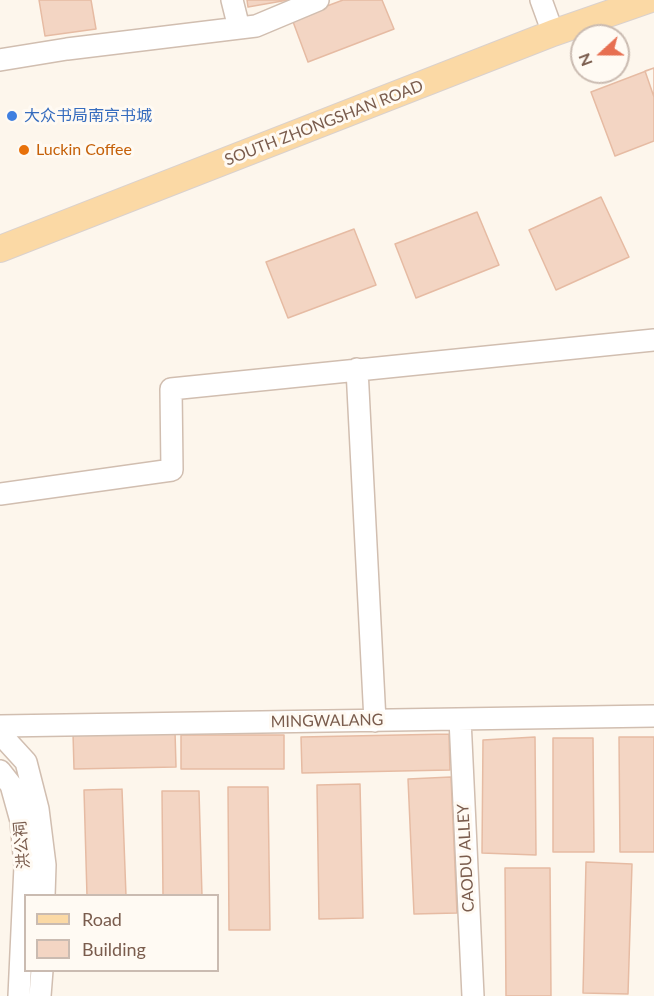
<!DOCTYPE html>
<meta charset="utf-8">
<style>
body{margin:0}
#map{position:relative;width:654px;height:996px;overflow:hidden;background:#fdf6ec;font-family:Lato,sans-serif}
canvas{display:block}
.legend{position:absolute;left:24px;top:894px;width:195px;height:78px;box-sizing:border-box;background:#fffaf3;border:2px solid #cabbb1;margin:0;padding:8px 10px;list-style:none;font-size:18px;color:#7a5c4d}
.legend li{display:flex;align-items:center;gap:12px;height:30px}
.legend b{width:30px;border:2px solid #cabbb1}
.north{position:absolute;left:570px;top:24px;width:60px;height:60px;box-sizing:border-box;background:#fffaf3;border:2px solid #cabbb1;border-radius:50%;rotate:249deg;font-size:16px;font-weight:700;line-height:24px;text-align:center;color:#7a5c4d}
.north::after{content:'';display:block;margin:auto;width:21px;height:27px;background:#e76f51;clip-path:polygon(50% 0,100% 100%,50% 72%,0 100%)}
</style>
<div id="map">
<canvas width="654" height="996"></canvas>
<ul class="legend">
<li><b style="height:8px;background:#fbd9a5"></b>Road</li>
<li><b style="height:16px;background:#f3d5c3"></b>Building</li>
</ul>
<div class="north">N</div>
</div>
<script>
const ctx = document.querySelector('canvas').getContext('2d');
ctx.lineJoin = 'round';
function paint(path, color) {
  ctx.fillStyle = color;
  ctx.fill(path, 'evenodd');
}
function poly(rows) {
  const path = new Path2D();
  for (const r of rows) {
    path.moveTo(r[0], r[1]);
    for (let i = 2; i < r.length; i += 2) path.lineTo(r[i], r[i + 1]);
  }
  return path;
}
function stroke(path, color, width, dash) {
  ctx.strokeStyle = color;
  ctx.lineWidth = width;
  ctx.lineCap = dash ? 'butt' : 'round';
  ctx.setLineDash(dash || []);
  ctx.stroke(path);
}
function label(font, color, halo, rows, align = 'center') {
  ctx.font = font + ' Lato,"Noto Sans SC",sans-serif';
  ctx.lineWidth = 6;
  ctx.setLineDash([]);
  ctx.textBaseline = 'middle';
  ctx.strokeStyle = halo;
  ctx.fillStyle = color;
  for (const [text, x, y, turn = 0] of rows) {
    ctx.save();
    ctx.translate(x, y);
    ctx.rotate((+turn || 0) * Math.PI / 180);
    ctx.textAlign = isNaN(turn) ? turn : align;
    if (halo) ctx.strokeText(text, 0, 0);
    ctx.fillText(text, 0, 0);
    ctx.restore();
  }
}
const building = poly([
 [39,0,91,0,96,29,45,36,39,0],
 [247,0,288,0,248,7,247,0],
 [343,0,382,0,394,29,308,62,292,19,343,0],
 [654,68,654,97,645,71,654,68],
 [654,68,654,141,615,156,591,92,654,68],
 [601,197,629,257,556,290,529,230,601,197],
 [477,212,499,265,416,298,395,244,477,212],
 [354,229,376,285,288,318,266,262,354,229],
 [175,731,176,767,74,769,73,733,175,731],
 [449,734,450,770,302,773,301,737,449,734],
 [181,735,284,735,284,769,181,769,181,735],
 [535,737,536,855,482,853,483,740,535,737],
 [619,737,654,737,654,852,620,852,619,737],
 [553,738,593,738,594,852,553,852,553,738],
 [451,777,457,913,414,914,408,779,451,777],
 [360,784,363,918,319,919,317,785,360,784],
 [228,787,268,787,270,930,229,930,228,787],
 [122,789,126,896,87,896,84,790,122,789],
 [162,791,199,791,202,896,163,896,162,791],
 [586,862,632,864,628,994,583,993,586,862],
 [505,868,550,868,551,996,506,996,505,868]
]);
paint(building, '#f3d5c3');
stroke(building, '#e6bba3', 1.5);
const minor = poly([
 [232,0,239,28],
 [541,0,553,33],
 [0,60,67,49,256,26,318,0],
 [357,369,375,721],
 [0,494,172,470,171,389,654,340],
 [460,719,473,996],
 [0,726,654,716],
 [0,737,5,739,26,762,38,809,45,865,44,896],
 [0,771,11,785,21,821,25,866,19,996],
 [40,996,42,970]
]);
const major = poly([
 [0,249,553,33,648,0]
]);
stroke(minor, '#d1beb0', 24);
stroke(major, '#dad1cd', 28);
stroke(minor, '#fff', 21);
stroke(major, '#fbd9a5', 26);
for (const [x, y, r, color] of [
 [12,116,6,"#3f7fe0"],
 [24,150,6,"#e8710a"]
]) {
  const dot = new Path2D();
  dot.arc(x, y, r, 0, 2 * Math.PI);
  ctx.fillStyle = color;
  ctx.fill(dot);
  stroke(dot, '#fffaf3', 2);
}
label('16px', '#366cbe', '#fffaf3', [
 ["大众书局南京书城",24,116]
], 'left');
label('16px', '#7a5c4d', '#fffaf3', [
 ["SOUTH ZHONGSHAN ROAD",324,123,-21],
 ["MINGWALANG",327,721,-1],
 ["洪公祠",22,845,-95],
 ["CAODU ALLEY",466,858,-93]
]);
label('16px', '#c56008', '#fffaf3', [
 ["Luckin Coffee",36,150]
], 'left');
</script>
